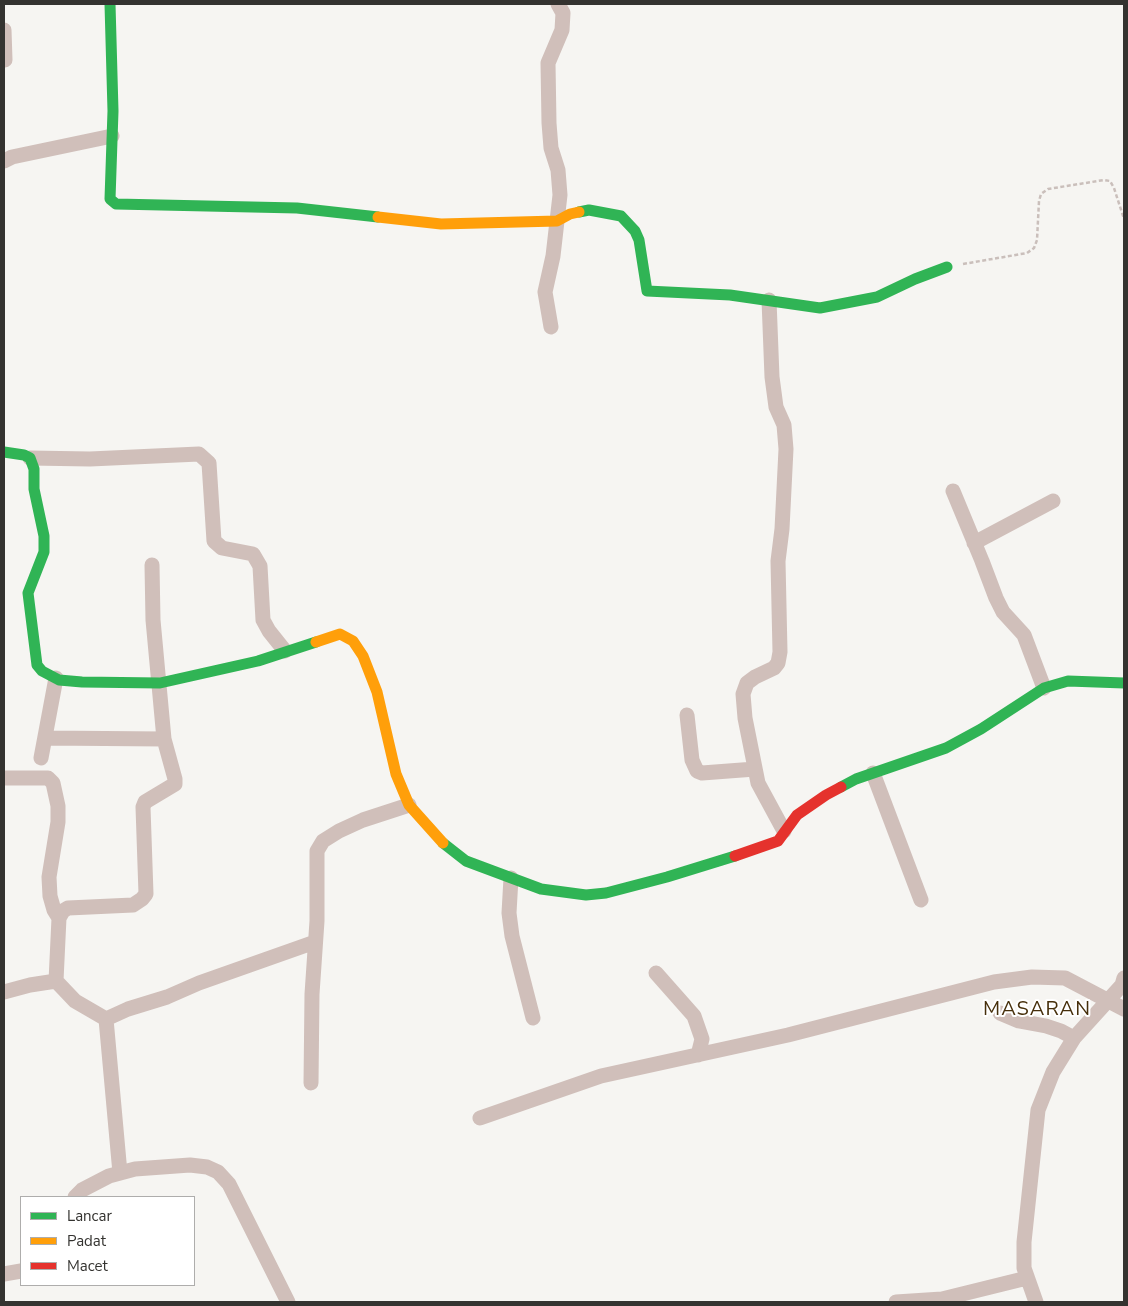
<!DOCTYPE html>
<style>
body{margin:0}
#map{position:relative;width:1128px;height:1306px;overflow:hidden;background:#f6f5f2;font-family:"Nunito Sans",sans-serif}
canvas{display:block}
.frame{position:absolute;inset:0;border:5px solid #343330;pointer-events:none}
.legend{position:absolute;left:20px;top:1196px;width:175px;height:90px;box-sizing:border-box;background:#fff;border:1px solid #aeadac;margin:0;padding:6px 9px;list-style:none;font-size:15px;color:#343330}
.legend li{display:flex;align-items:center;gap:10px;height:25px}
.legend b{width:25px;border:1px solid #aeadac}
</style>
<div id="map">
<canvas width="1128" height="1306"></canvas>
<div class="frame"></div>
<ul class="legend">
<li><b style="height:6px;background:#30b455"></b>Lancar</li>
<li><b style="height:6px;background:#ff9f0a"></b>Padat</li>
<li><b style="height:6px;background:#e5322d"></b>Macet</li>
</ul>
</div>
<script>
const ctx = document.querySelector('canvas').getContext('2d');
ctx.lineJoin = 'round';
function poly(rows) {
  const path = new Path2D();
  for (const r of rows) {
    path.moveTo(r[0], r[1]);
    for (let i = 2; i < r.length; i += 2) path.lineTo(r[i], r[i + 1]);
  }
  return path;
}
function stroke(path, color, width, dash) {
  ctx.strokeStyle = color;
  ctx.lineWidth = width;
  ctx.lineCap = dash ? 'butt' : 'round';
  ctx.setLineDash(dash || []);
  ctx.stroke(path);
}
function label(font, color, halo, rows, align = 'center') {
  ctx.font = font + ' "Nunito Sans",sans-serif';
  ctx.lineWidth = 4;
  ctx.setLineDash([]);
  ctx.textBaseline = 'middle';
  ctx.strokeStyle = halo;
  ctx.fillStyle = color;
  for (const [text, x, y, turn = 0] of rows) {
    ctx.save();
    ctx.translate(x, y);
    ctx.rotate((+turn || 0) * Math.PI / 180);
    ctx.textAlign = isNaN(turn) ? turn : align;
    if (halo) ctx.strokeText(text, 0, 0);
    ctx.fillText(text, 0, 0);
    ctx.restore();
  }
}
stroke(poly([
 [963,264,1027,253,1034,248,1037,240,1039,201,1041,194,1048,189,1104,180,1110,181,1114,188,1124,219]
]), '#cabfbb', 2.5, [4, 2.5]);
stroke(poly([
 [4,30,5,60],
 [4,161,12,157,112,136],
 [769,300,772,377,776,407,784,425,786,449,782,529,778,561,780,652,778,663,774,668,755,677,747,683,743,694,745,718,758,783,784,831],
 [551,327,545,292,553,256,560,195,558,170,551,148,549,123,548,63,562,30,563,13,558,4],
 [30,458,90,459,199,454,209,463,214,541,222,548,253,554,260,566,263,620,269,631,285,651],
 [953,491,982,561,996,598,1003,612,1024,635,1044,688],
 [974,543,1053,501],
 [152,565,153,620,164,739],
 [687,715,692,760,697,771,702,773,755,769],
 [41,758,56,678],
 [873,773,921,900],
 [4,778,48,778,53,783,58,806,58,822,49,877,50,896,54,910,59,918],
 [511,878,509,913,512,936,533,1018],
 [656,973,694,1016,702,1039,698,1055],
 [56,981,75,1001,106,1019],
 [4,992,30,985,56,981,59,918,63,911,68,908,133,905,142,899,146,894,143,807,145,802,175,784,175,779,164,739,45,738],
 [1000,1013,1019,1021,1046,1026,1061,1031,1074,1038],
 [311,1083,312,994,317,921,317,851,323,841,339,831,363,820,409,805],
 [480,1118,601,1076,788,1035,994,982,1032,977,1065,978,1124,1009],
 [120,1173,106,1019,128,1009,167,997,199,983,315,942],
 [75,1197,82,1190,109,1176,135,1169,190,1165,207,1167,218,1172,229,1184,288,1302],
 [4,1274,21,1271],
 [896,1302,942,1299,1027,1278],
 [1036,1302,1024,1268,1024,1242,1038,1110,1053,1072,1074,1038,1122,985,1124,978]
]), '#d0bfba', 15);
stroke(poly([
 [110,4,113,111,110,199,116,204,297,208,378,217],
 [579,212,589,210,621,216,635,231,639,240,647,291,730,295,820,308,877,297,915,279,947,267],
 [4,452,24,455,30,458,34,469,34,489,44,536,44,552,28,593,37,665,42,671,59,680,82,682,160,683,258,661,316,642],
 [841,787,856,779,946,748,981,729,1044,688,1068,681,1124,683],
 [443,843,466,861,541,889,586,895,606,893,667,877,735,856]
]), '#30b455', 11);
stroke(poly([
 [378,217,441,224,557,221,570,214,579,212],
 [316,642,340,634,353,641,363,656,377,692,396,774,409,805,443,843]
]), '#ff9f0a', 11);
stroke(poly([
 [735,856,778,841,797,815,826,795,841,787]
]), '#e5322d', 11);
ctx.letterSpacing = '1px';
label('20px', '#462f0b', '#fff', [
 ["MASARAN",1037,1010]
]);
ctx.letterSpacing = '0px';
</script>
